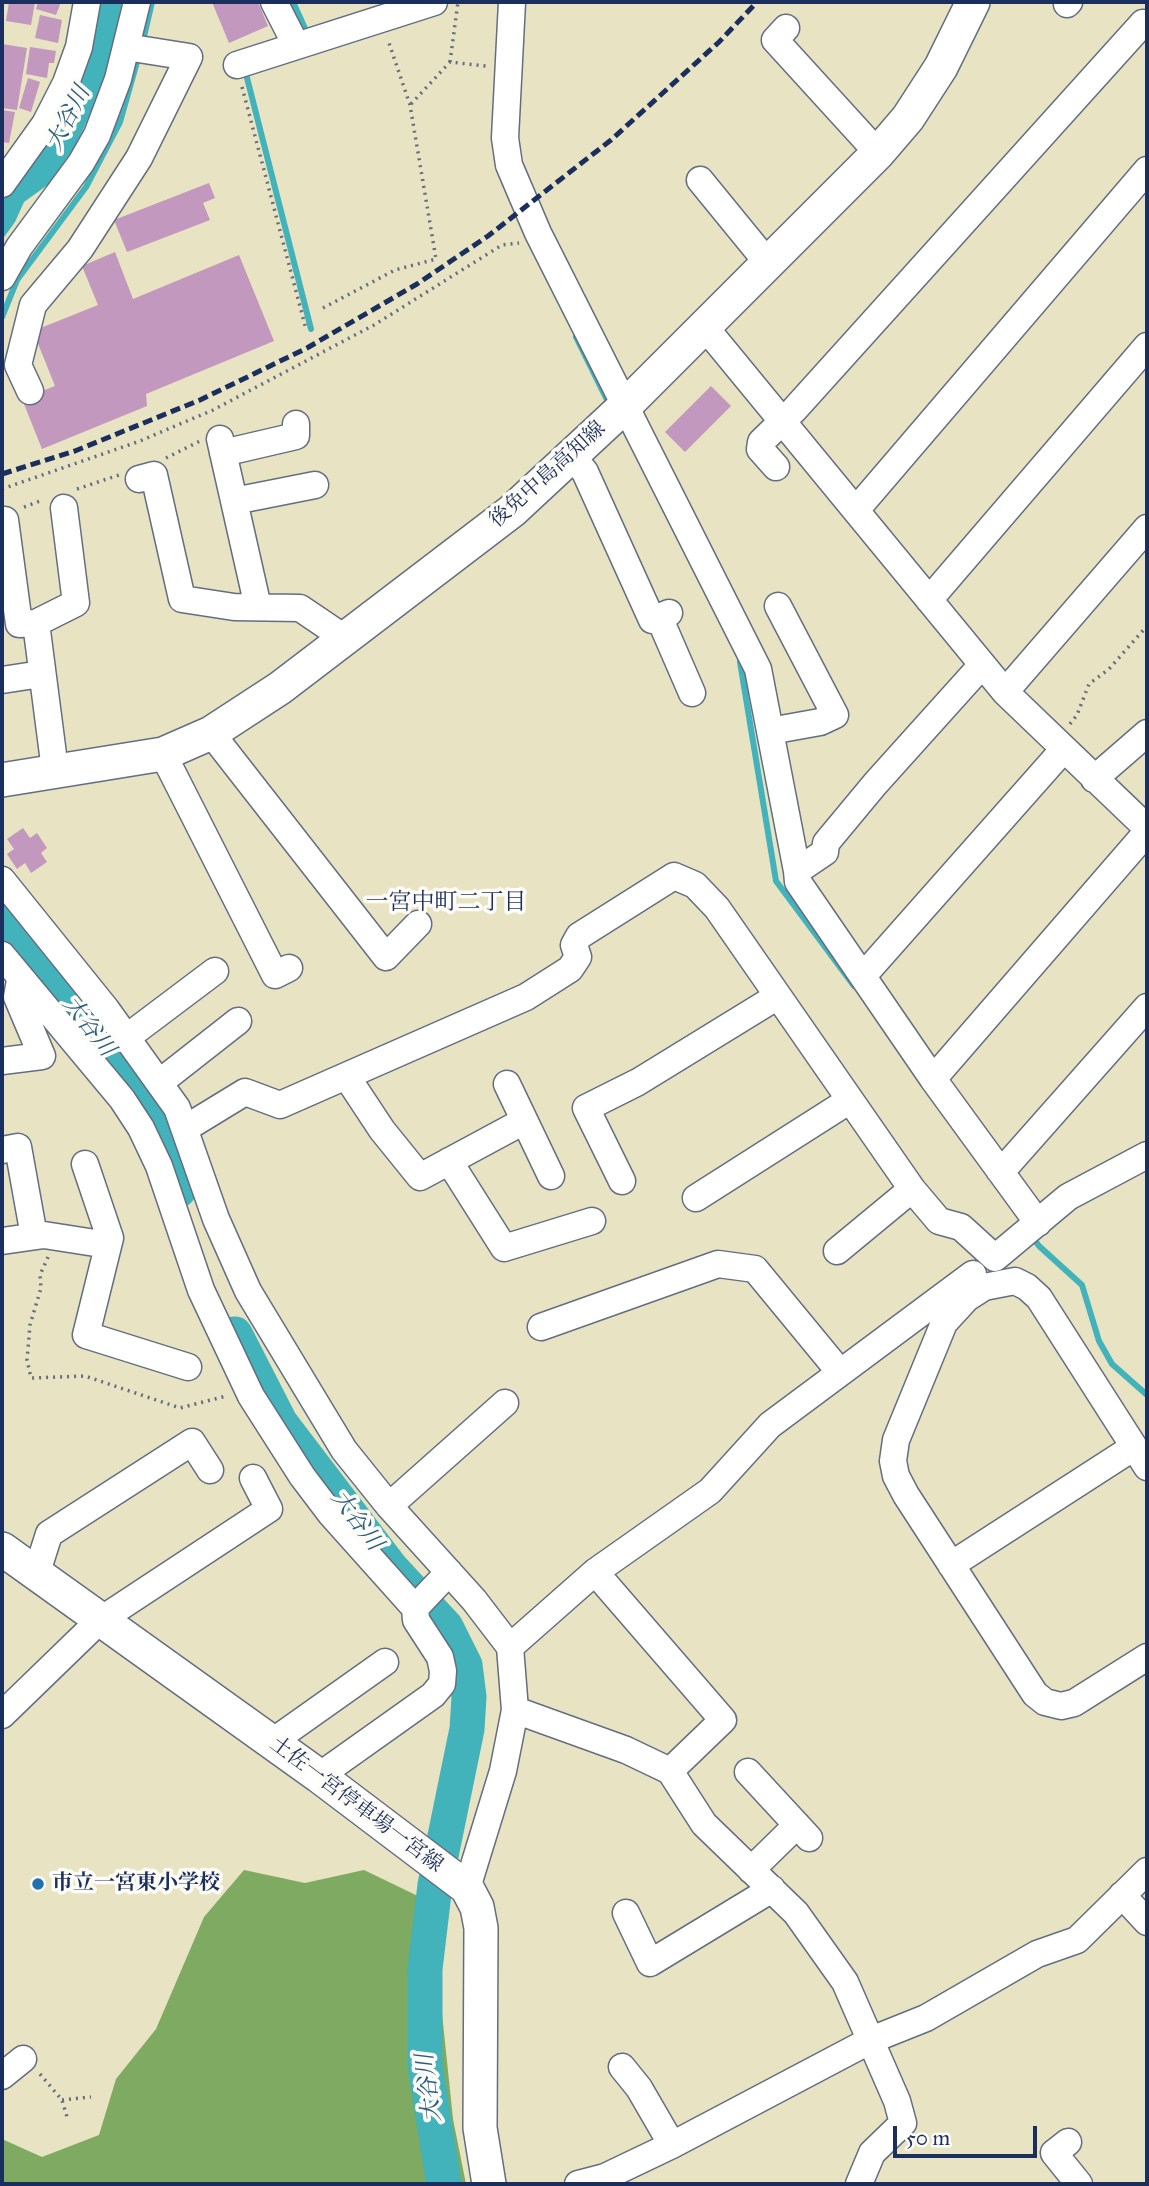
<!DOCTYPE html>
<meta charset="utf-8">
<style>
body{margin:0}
#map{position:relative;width:1149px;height:2186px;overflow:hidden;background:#e8e3c2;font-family:"IM FELL Great Primer",serif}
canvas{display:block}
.frame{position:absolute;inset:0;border:4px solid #1b2f5e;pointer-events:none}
.scale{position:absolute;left:893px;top:2126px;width:144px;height:32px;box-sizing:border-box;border:4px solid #1b2f5e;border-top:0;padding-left:9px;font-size:21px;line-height:24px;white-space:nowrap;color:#1b2f5e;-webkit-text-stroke:5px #fdfcf7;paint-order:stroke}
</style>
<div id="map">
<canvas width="1149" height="2186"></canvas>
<div class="frame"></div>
<div class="scale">50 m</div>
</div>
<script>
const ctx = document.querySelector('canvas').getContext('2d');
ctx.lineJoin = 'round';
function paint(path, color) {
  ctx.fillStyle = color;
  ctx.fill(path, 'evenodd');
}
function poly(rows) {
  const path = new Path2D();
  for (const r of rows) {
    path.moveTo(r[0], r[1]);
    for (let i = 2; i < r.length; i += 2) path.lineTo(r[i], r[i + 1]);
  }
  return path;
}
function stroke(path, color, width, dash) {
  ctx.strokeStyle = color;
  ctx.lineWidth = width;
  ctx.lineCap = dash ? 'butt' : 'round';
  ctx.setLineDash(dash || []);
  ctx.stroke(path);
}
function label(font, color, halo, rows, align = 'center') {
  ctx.font = font + ' "IM FELL Great Primer","Noto Serif JP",serif';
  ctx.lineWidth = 7;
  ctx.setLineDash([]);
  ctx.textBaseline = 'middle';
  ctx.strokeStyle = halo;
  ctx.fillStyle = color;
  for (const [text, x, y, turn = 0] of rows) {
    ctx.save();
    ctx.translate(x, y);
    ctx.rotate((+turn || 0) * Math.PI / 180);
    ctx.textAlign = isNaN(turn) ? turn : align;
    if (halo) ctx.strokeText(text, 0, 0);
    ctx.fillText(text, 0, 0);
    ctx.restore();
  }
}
paint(poly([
 [244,1870,305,1883,364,1870,420,1897,436,1956,453,2119,466,2184,2,2184,2,2139,42,2157,99,2135,116,2079,156,2029,204,1917]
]), '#7eaa61');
paint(poly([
 [95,2,122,2,111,60,97,99,76,145,49,184,24,202,15,222,2,240,2,198,48,141]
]), '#42b2bb');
stroke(poly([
 [293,2,308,35],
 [142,45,152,2],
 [245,70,311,329],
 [2,317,17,280,86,187,120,122,139,55],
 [576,337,610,406],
 [740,662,776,881,854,986],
 [1031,1235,1039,1246,1082,1285,1099,1341,1112,1364,1147,1395]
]), '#42b2bb', 6);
stroke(poly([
 [2,918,75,1015,141,1094,155,1118,179,1190],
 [235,1334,280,1422,392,1569,446,1627,465,1665,469,1697,467,1729,435,1885,425,1969,425,2066,444,2184]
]), '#42b2bb', 35);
paint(poly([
 [9,2,35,2,31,25,6,21],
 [38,2,61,2,56,15,36,9],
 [212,2,258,2,268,26,229,43],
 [40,15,62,20,58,43,35,38],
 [2,44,27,48,17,110,2,108],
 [30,47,56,51,54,63,49,63,47,78,26,74],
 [28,78,40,82,31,112,19,108],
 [2,110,15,112,9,143,2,142],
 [209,183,215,198,203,203,210,220,127,252,114,220],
 [115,252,133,299,239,255,274,341,146,394,147,406,42,449,22,399,55,386,33,331,98,305,82,266],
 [711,386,731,406,685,452,665,432],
 [23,828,30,838,37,833,47,848,41,853,47,862,31,873,25,863,17,869,7,854,14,849,7,839]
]), '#c298be');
const minor = poly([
 [274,2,296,45],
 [512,2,505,138,509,165,538,233,758,669,797,871],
 [1067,4,1069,2],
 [786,28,775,40,878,153],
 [237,65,434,2],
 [700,180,767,262],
 [2,184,45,124,66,83,79,47,87,2],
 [2,277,19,247,81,163,97,135,118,79,137,2],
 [704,326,1005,692,1147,828],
 [30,391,18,365,33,305,80,249,139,158,189,57,126,47],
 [220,439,258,607],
 [223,453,296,436,296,424],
 [572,456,585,472,652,620,669,613],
 [776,467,760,449,761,442,794,410,1143,23],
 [139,479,154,475,182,599,234,607,300,608,343,637],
 [234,501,315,485],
 [856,510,1147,170],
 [5,520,19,624,36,623],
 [929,600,1147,346],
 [659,617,692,693],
 [982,665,875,784,826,843,825,852,797,871,798,882,933,1079,1038,1223],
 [2,680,41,674],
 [1005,692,1147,528],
 [770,731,820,722,835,715,778,606],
 [211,733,386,957,418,924],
 [163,754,275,975,289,968],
 [55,770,36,623,76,603,64,508],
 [1094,779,1147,733],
 [2,880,106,1009,177,1108,216,1219,248,1291,344,1450,389,1506,474,1600,510,1647,515,1710,503,1771,467,1888],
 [2,955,122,1099,141,1128,159,1166,201,1290,251,1396,302,1476,330,1513,415,1608,416,1620,440,1657,443,1671,442,1684,433,1695,319,1776],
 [863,976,1063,750],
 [126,1038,215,971],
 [2,1061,42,1056,17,997,20,980],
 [347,1077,382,1130,420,1177,524,1121],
 [933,1079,1147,832],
 [159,1083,238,1021],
 [507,1084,551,1176],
 [186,1128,245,1092,280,1105,526,997,570,969,578,957,574,945,579,936,674,876,695,885,717,908,912,1189,939,1221,961,1227,995,1258,1068,1197,1147,1155],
 [2,1150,18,1147,34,1236],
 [449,1161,504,1248,592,1221],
 [85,1164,110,1238,86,1335,188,1367],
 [999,1170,1009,1163,1147,1007],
 [622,1181,586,1108,638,1082,778,996],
 [696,1198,850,1100],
 [2,1241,44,1235,108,1245],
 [837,1251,912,1189],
 [541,1327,718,1264,755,1269,839,1371],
 [1147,1467,1039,1298,1027,1287,1015,1281,984,1287,967,1298,944,1323,896,1440,893,1461,896,1476,906,1495,1035,1694,1045,1702,1061,1706,1074,1703,1147,1657],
 [389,1506,505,1403],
 [951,1565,1134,1447],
 [595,1572,723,1720,670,1771],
 [36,1575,49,1534,192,1442,210,1470],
 [415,1608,449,1572],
 [510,1647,595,1572,710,1491,770,1425,973,1274],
 [515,1710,626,1750,670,1771,704,1824,796,1913,845,1982,897,2101,903,2123,872,2153,859,2184],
 [2,1715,99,1621,269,1509,253,1478],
 [272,1742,385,1662],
 [748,1772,809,1838],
 [751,1870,797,1825],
 [1122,1895,1147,1922],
 [626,1913,650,1963,772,1889],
 [622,2067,639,2088,672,2145],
 [2,2076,23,2059],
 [1068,2142,1054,2153,1079,2184],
 [578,2184,605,2177,672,2145,871,2040,926,2018,1037,1954,1077,1940,1147,1871]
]);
const major = poly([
 [2,780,163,754,211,733,280,688,512,511,626,405,878,153,908,118,941,67,973,2],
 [2,1549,319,1776,467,1888,477,1907,481,1928,480,2128,489,2184]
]);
stroke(minor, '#636e81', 29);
stroke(major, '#636e81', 36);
stroke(poly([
 [450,62,458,2],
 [242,87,306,329],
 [411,104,450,62,486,66],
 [323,308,395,270,436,259,410,105,388,40],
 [166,458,200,441],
 [2,489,140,441,213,410,374,325,502,245,519,243],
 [77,489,119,475],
 [24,507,43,500],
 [1070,724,1077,715,1089,684,1109,669,1147,626],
 [48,1257,40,1275,41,1288,30,1325,27,1360,31,1378,85,1376,180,1408,226,1396],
 [40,2074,62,2100,67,2117],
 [62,2100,91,2097]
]), '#636e81', 3.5, [2, 5]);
stroke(minor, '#fff', 26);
stroke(major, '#fff', 33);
stroke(poly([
 [2,474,75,451,200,400,307,348,417,284,488,236,611,140,719,42,757,2]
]), '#1b2f5e', 5, [10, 5]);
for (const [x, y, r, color] of [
 [38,1884,7,"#1f6fb2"]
]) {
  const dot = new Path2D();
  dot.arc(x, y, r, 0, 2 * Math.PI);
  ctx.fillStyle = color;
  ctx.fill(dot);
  stroke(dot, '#fdfcf7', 2.5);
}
label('21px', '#1b2f5e', '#fdfcf7', [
 ["後免中島高知線",548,475,-42],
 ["土佐一宮停車場一宮線",356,1805,37]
]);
label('bold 21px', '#1b2f5e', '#fdfcf7', [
 ["市立一宮東小学校",52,1884]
], 'left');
label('italic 23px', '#295d7f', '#fdfcf7', [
 ["大谷川",69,119,-63],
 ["大谷川",88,1027,52],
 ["大谷川",356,1521,53],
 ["大谷川",430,2088,-97]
]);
label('23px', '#1b2f5e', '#fdfcf7', [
 ["一宮中町二丁目",446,903]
]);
</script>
